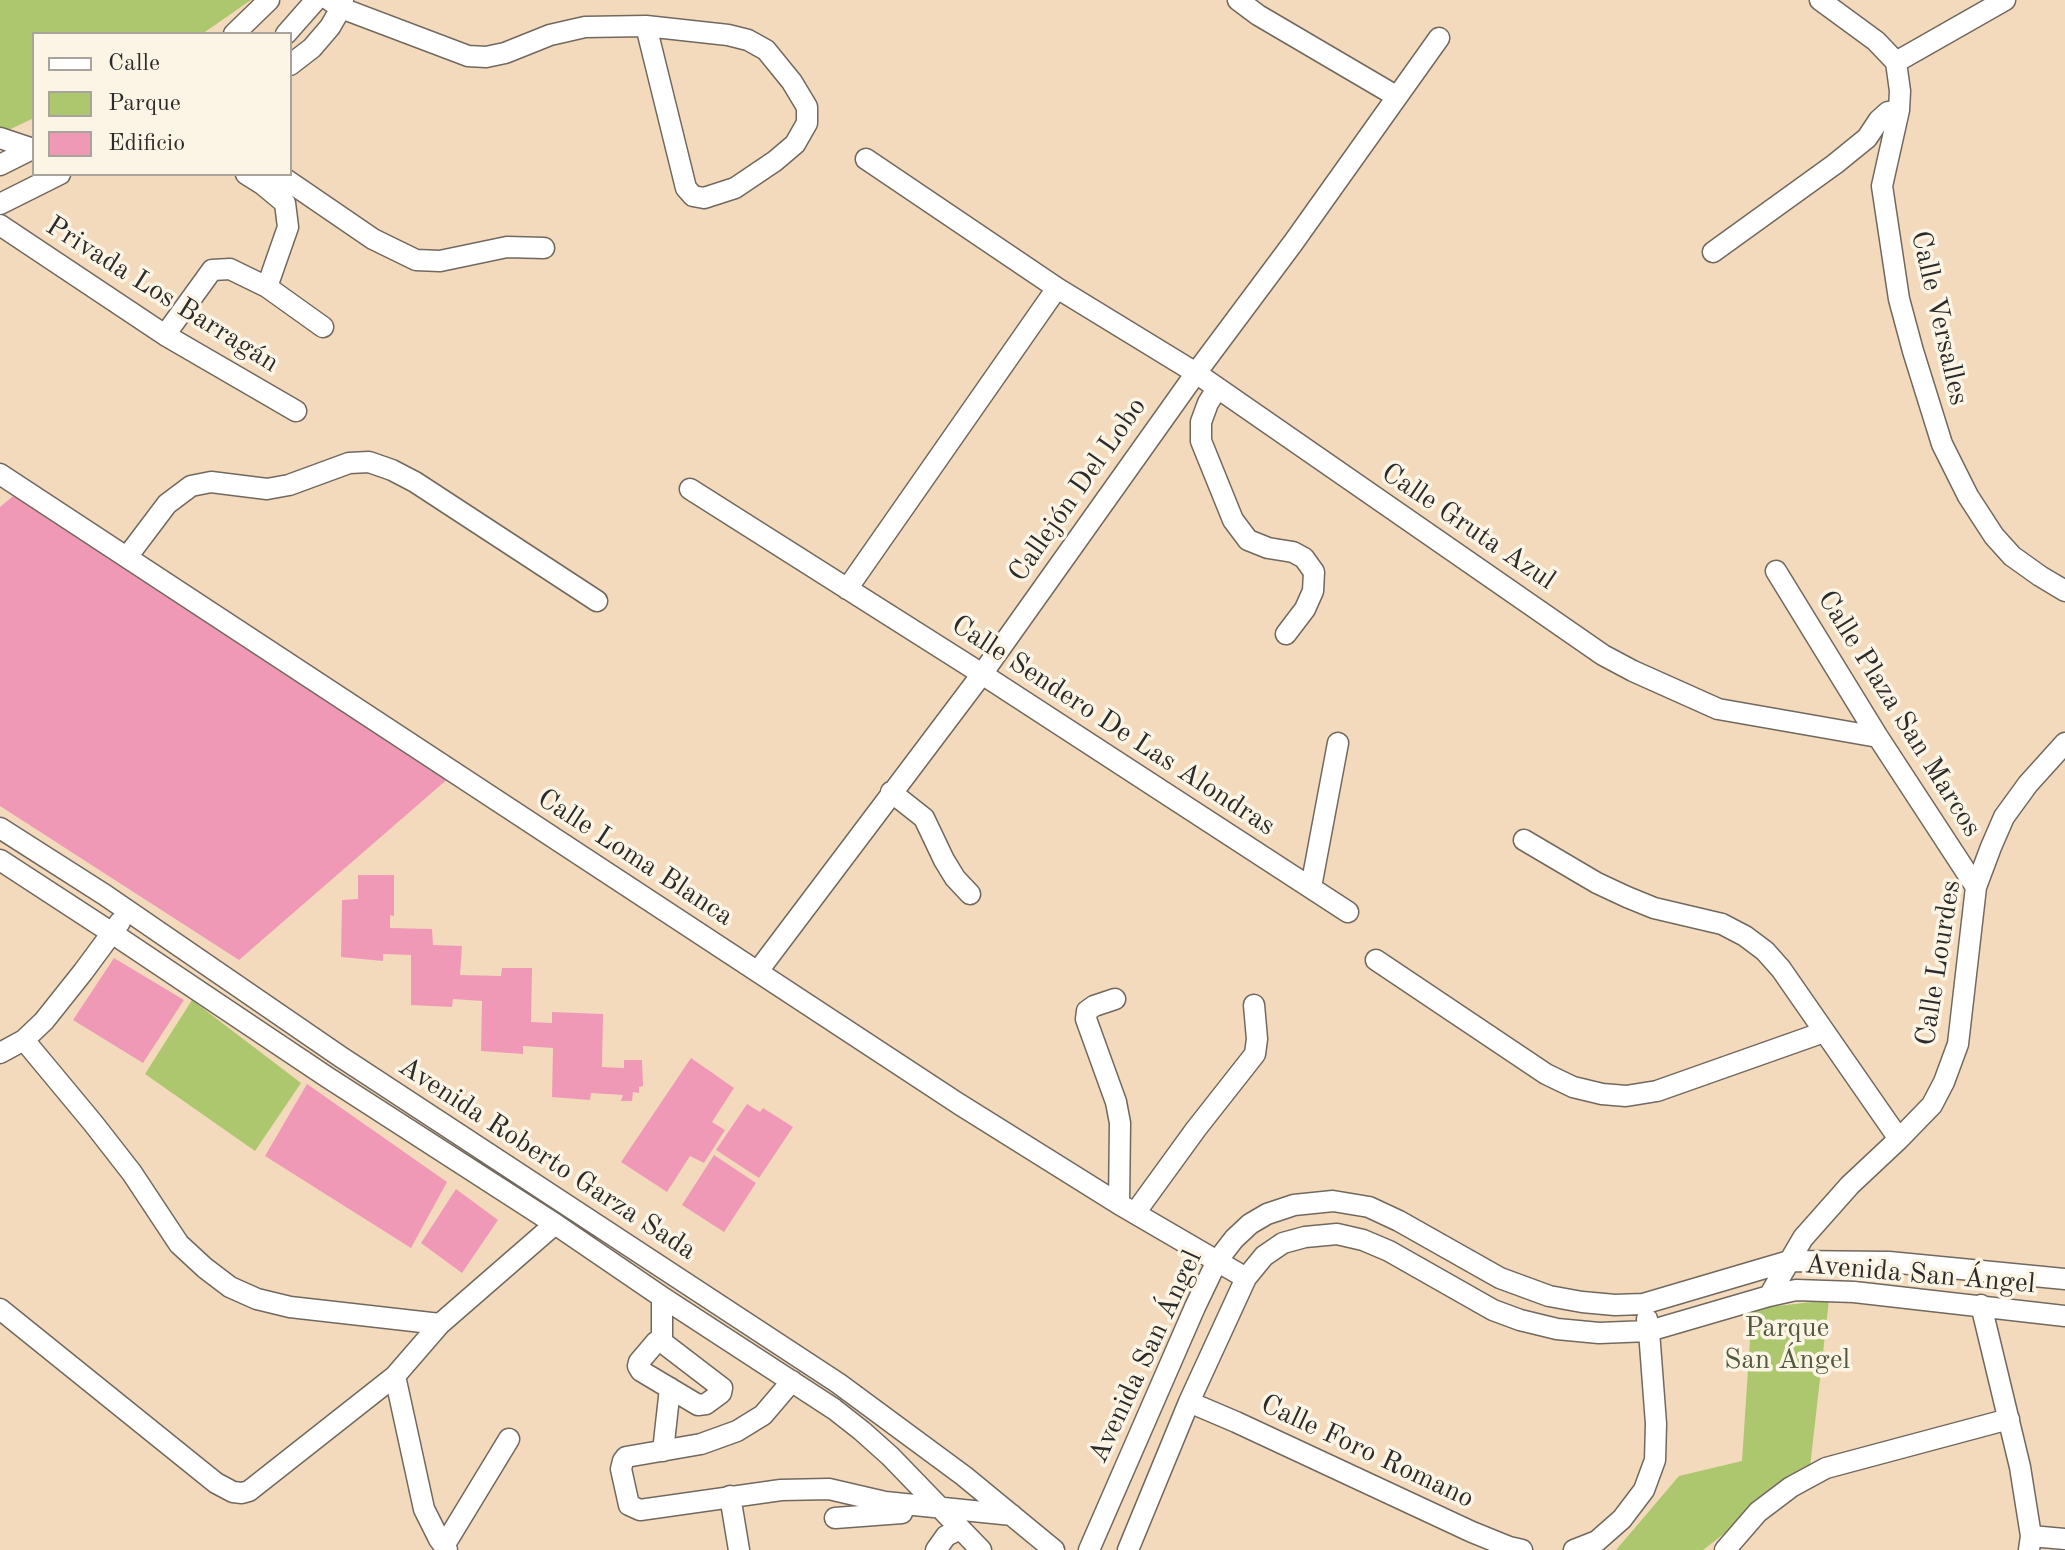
<!DOCTYPE html>
<meta charset="utf-8">
<style>
body{margin:0}
#map{position:relative;width:2065px;height:1550px;overflow:hidden;background:#f4dabd;font-family:"Old Standard TT",serif}
canvas{display:block}
.legend{position:absolute;left:32px;top:32px;width:260px;height:144px;box-sizing:border-box;background:#fcf5e5;border:2px solid #a8a49b;margin:0;padding:10px 14px;list-style:none;font-size:24px;color:#2b2b2b}
.legend li{display:flex;align-items:center;gap:16px;height:40px}
.legend b{width:40px;border:2px solid #a8a49b}
</style>
<div id="map">
<canvas width="2065" height="1550"></canvas>
<ul class="legend">
<li><b style="height:10px;background:#fff"></b>Calle</li>
<li><b style="height:22px;background:#acc76d"></b>Parque</li>
<li><b style="height:22px;background:#f099b7"></b>Edificio</li>
</ul>
</div>
<script>
const ctx = document.querySelector('canvas').getContext('2d');
ctx.lineJoin = 'round';
function paint(path, color) {
  ctx.fillStyle = color;
  ctx.fill(path, 'evenodd');
}
function poly(rows) {
  const path = new Path2D();
  for (const r of rows) {
    path.moveTo(r[0], r[1]);
    for (let i = 2; i < r.length; i += 2) path.lineTo(r[i], r[i + 1]);
  }
  return path;
}
function stroke(path, color, width, dash) {
  ctx.strokeStyle = color;
  ctx.lineWidth = width;
  ctx.lineCap = dash ? 'butt' : 'round';
  ctx.setLineDash(dash || []);
  ctx.stroke(path);
}
function label(font, color, halo, rows, align = 'center') {
  ctx.font = font + ' "Old Standard TT",serif';
  ctx.lineWidth = 7;
  ctx.setLineDash([]);
  ctx.textBaseline = 'middle';
  ctx.strokeStyle = halo;
  ctx.fillStyle = color;
  for (const [text, x, y, turn = 0] of rows) {
    ctx.save();
    ctx.translate(x, y);
    ctx.rotate((+turn || 0) * Math.PI / 180);
    ctx.textAlign = isNaN(turn) ? turn : align;
    if (halo) ctx.strokeText(text, 0, 0);
    ctx.fillText(text, 0, 0);
    ctx.restore();
  }
}
paint(poly([
 [0,0,251,0,202,34,34,34,34,118,0,134],
 [192,1000,301,1083,255,1151,145,1074],
 [1829,1300,1810,1467,1703,1550,1616,1550,1679,1476,1742,1461,1752,1309]
]), '#acc76d');
paint(poly([
 [13,496,450,777,239,960,0,806,0,507],
 [358,875,394,875,394,916,390,915,390,928,432,929,433,945,462,946,460,975,501,976,502,968,532,968,531,1022,552,1023,552,1012,603,1014,602,1067,624,1068,624,1060,642,1060,643,1086,639,1087,639,1093,633,1092,632,1101,621,1101,623,1095,591,1093,590,1100,552,1097,553,1048,523,1046,523,1054,481,1051,482,1001,453,999,452,1007,411,1005,411,955,383,954,383,961,341,957,342,900,358,899],
 [114,958,184,1000,143,1063,73,1020],
 [691,1058,734,1088,712,1122,725,1130,704,1163,690,1156,667,1192,621,1162],
 [307,1084,447,1182,411,1248,265,1156],
 [747,1104,760,1112,763,1108,793,1127,759,1178,716,1150],
 [714,1155,756,1183,724,1232,682,1205],
 [456,1189,498,1220,462,1273,421,1243]
]), '#f099b7');
const minor = poly([
 [329,0,341,8,468,56,486,57,505,53,550,35,585,27,646,26,728,35,748,40,766,50,792,82,807,107,807,123,795,144,775,161,735,188,704,198,693,196,686,188,646,26],
 [1238,0,1258,15,1396,96],
 [1820,0,1876,41,1896,62,1900,91,1899,110,1882,186,1899,299,1913,351,1942,444,1968,496,1994,536,2012,556,2040,576,2065,591],
 [234,34,269,0],
 [286,34,316,0],
 [1896,62,2005,0],
 [290,65,312,48,330,27,341,8,343,0],
 [0,138,33,149],
 [866,159,1057,288],
 [0,165,34,148],
 [246,174,262,184,285,203,288,227,267,287],
 [278,174,373,239,416,260,440,261,507,247,544,248],
 [0,204,60,174],
 [0,225,165,335,296,411],
 [1713,252,1835,164,1867,138,1879,120,1888,112,1899,110],
 [165,335,212,270,230,269,267,287,323,327],
 [1217,389,1208,403,1201,422,1201,441,1233,520,1248,540,1268,548,1293,552,1304,558,1314,572,1313,591,1305,609,1286,634],
 [0,474,959,1104,1119,1204,1246,1278],
 [690,489,982,674,1348,912],
 [127,557,167,504,191,486,211,482,267,489,289,485,349,463,369,462,392,470,415,482,597,601],
 [1776,571,1878,737,1976,887],
 [847,589,1057,288,1196,373,1603,655,1633,671,1718,709,1878,737],
 [891,792,924,818,944,860,955,878,970,894],
 [0,828,105,895,341,1057,838,1383,964,1476,1054,1550],
 [1524,840,1597,883,1627,897,1654,908,1722,924,1745,936,1765,951,1781,969,1899,1139],
 [0,860,112,933,327,1077,555,1224,662,1297,834,1409,862,1431,890,1456,981,1550],
 [1311,887,1338,743],
 [1376,960,1546,1074,1573,1087,1602,1094,1626,1096,1657,1091,1824,1032],
 [758,971,982,674,1196,373,1293,243,1439,38],
 [1115,999,1094,1006,1087,1011,1086,1019,1116,1102,1120,1123,1119,1204],
 [24,1040,93,1123,132,1173,179,1244,205,1268,230,1287,257,1299,290,1307,440,1324],
 [0,1053,24,1040,44,1021,83,972,120,922],
 [1135,1213,1196,1129,1255,1054,1257,1039,1254,1005],
 [1769,1296,1803,1238,1850,1185,1899,1139,1932,1105,1944,1082,1958,1044,1976,887,1991,847,2004,817,2028,784,2065,743],
 [1981,1305,2020,1467,2031,1536,2029,1550],
 [0,1309,216,1483,233,1492,242,1493,249,1491,395,1376,440,1324,555,1224],
 [656,1342,662,1342,722,1388,721,1393,706,1404,698,1405,641,1371,638,1366,639,1362,656,1342],
 [662,1342,662,1297],
 [395,1376,424,1509,439,1539,447,1550],
 [792,1381,763,1415,737,1431,701,1444,626,1457,623,1461,621,1469,629,1505,640,1510,781,1490,829,1489,885,1502,1012,1515],
 [1189,1402,1236,1422,1472,1532,1509,1547,1522,1550],
 [663,1451,670,1388],
 [730,1496,739,1550],
 [835,1518,902,1513],
 [2031,1536,2065,1539],
 [444,1546,509,1439],
 [936,1550,946,1536,960,1529],
 [1089,1550,1195,1307,1217,1261,1234,1239,1250,1224,1267,1214,1294,1205,1333,1201,1369,1207,1399,1221,1500,1278,1549,1296,1582,1302,1615,1305,1643,1304,1789,1261,1889,1262,2065,1279],
 [1128,1550,1189,1402,1246,1278,1264,1256,1283,1243,1305,1237,1337,1234,1363,1240,1389,1251,1493,1310,1520,1320,1557,1329,1599,1333,1649,1331,1769,1296,1796,1290,1854,1292,2065,1316],
 [1574,1550,1597,1541,1622,1519,1644,1490,1655,1460,1656,1424,1649,1331,1647,1319],
 [1725,1550,1758,1512,1791,1487,1826,1468,2009,1419]
]);
stroke(minor, '#71685e', 23);
stroke(minor, '#fff', 20);
label('28px', '#2b2b2b', '#fcf5e5', [
 ["Privada Los Barragán",162,295,32],
 ["Calle Versalles",1939,318,77],
 ["Callejón Del Lobo",1078,490,-55],
 ["Calle Gruta Azul",1468,527,34],
 ["Calle Plaza San Marcos",1899,714,58],
 ["Calle Sendero De Las Alondras",1113,726,33],
 ["Calle Loma Blanca",635,858,33],
 ["Calle Lourdes",1939,963,-81],
 ["Avenida Roberto Garza Sada",547,1159,33],
 ["Avenida San Ángel",1920,1275,5],
 ["Avenida San Ángel",1146,1357,-65],
 ["Calle Foro Romano",1367,1452,25]
]);
label('28px', '#525a3f', '#fcf5e5', [
 ["Parque",1787,1329],
 ["San Ángel",1787,1361]
]);
</script>
